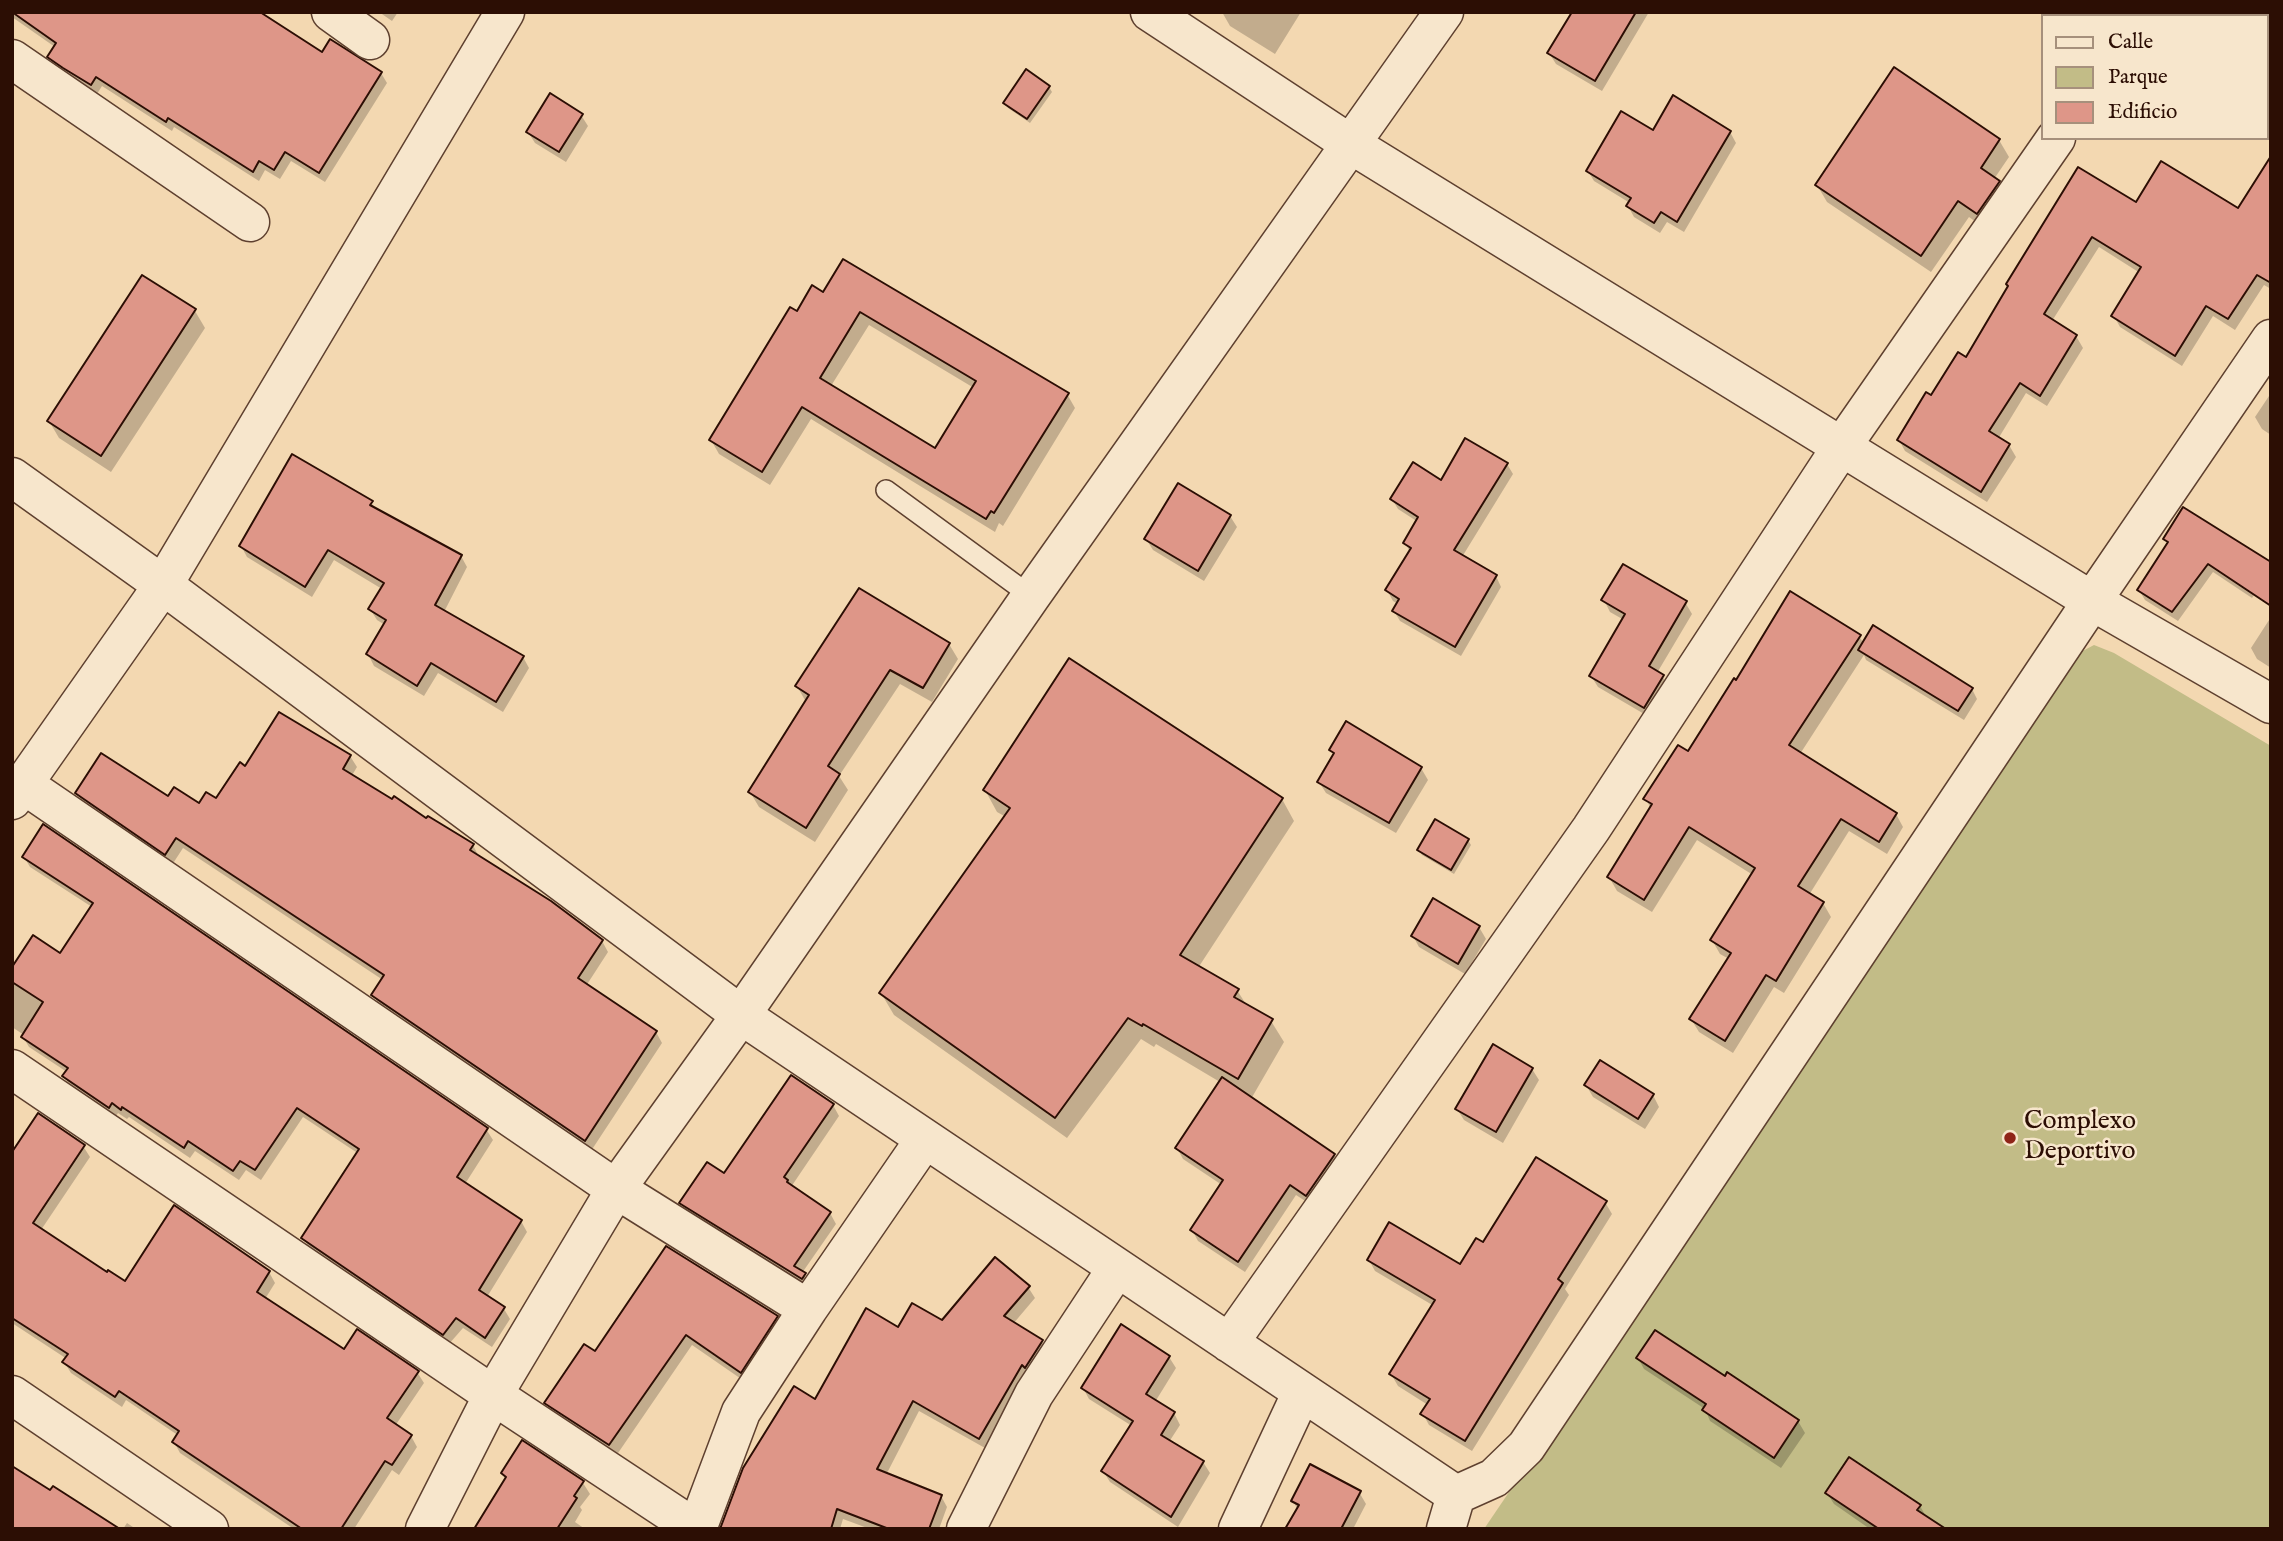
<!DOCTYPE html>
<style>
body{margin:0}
#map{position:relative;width:2283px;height:1541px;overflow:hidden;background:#f3d8b1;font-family:"IM FELL English",serif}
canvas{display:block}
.frame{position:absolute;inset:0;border:14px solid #2c0e04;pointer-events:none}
.legend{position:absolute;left:2041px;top:14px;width:228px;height:126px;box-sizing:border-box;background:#f7e6cc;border:2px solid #a6907c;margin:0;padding:9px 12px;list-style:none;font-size:21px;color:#2c0e04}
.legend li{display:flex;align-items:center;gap:14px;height:35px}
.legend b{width:35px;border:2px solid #a6907c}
</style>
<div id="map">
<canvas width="2283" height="1541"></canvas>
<div class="frame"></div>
<ul class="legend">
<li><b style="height:9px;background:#f7e6cc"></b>Calle</li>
<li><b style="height:19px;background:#c2bc87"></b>Parque</li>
<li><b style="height:19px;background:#de9688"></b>Edificio</li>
</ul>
</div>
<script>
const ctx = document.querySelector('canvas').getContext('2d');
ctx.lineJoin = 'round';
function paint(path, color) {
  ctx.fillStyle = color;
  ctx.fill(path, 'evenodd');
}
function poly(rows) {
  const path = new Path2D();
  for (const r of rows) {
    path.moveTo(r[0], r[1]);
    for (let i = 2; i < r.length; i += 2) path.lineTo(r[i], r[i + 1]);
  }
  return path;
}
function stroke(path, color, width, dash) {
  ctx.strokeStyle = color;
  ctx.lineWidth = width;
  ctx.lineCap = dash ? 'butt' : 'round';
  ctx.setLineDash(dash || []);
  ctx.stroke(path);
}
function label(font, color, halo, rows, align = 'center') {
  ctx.font = font + ' "IM FELL English",serif';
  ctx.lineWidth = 5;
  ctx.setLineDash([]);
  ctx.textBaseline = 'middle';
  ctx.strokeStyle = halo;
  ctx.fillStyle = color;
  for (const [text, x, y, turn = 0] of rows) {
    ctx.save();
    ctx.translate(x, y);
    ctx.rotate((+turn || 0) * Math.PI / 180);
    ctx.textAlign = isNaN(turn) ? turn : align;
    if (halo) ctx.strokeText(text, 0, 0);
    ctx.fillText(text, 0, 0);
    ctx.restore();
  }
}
paint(poly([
 [2094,645,2114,653,2271,746,2271,1529,1484,1529,2077,654]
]), '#c2bc87');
paint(poly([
 [12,12,263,12,268,19,323,54,381,73,387,83,325,182,291,161,280,179,265,170,259,181,174,127,172,131,102,86,97,94,55,67,49,57,55,47,12,17],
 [379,12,398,12,392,21],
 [1222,12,1301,12,1275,54,1230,26],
 [1574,12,1649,12,1602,91,1556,64,1549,53],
 [2259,12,2271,12,2271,20,2267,16],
 [1049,87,1052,92,1030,123,1008,108,1005,103],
 [581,115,588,126,566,162,535,143,528,132],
 [1653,132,1730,132,1736,143,1684,232,1667,222,1660,233,1634,217,1628,206,1630,203,1594,181,1588,171],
 [1999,140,2009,157,1994,179,1998,182,2008,199,1987,230,1969,217,1931,272,1827,202,1817,185],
 [2271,159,2271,289,2264,285,2235,330,2213,316,2182,366,2120,327,2114,316,2140,273,2099,247,2052,321,2076,336,2083,348,2047,406,2026,393,1998,439,2009,445,2016,457,1987,502,1905,451,1899,440,1932,397,1966,359,2010,287,2136,205,2239,211],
 [812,288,1067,394,1075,408,1003,526,999,523,995,532,811,419,770,485,719,454,711,440,798,314],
 [869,325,974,388,935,450,831,386],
 [195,311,205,328,111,472,59,438,49,421],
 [2271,393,2271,435,2262,429,2255,417],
 [1507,464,1513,474,1462,557,1496,576,1501,587,1461,656,1400,621,1394,611,1398,604,1393,601,1387,590,1410,552,1405,543,1418,522,1398,509,1392,499,1441,482],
 [371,502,376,510,461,556,467,567,444,612,523,657,529,668,503,712,438,673,424,696,374,666,368,654,385,625,377,620,370,609,382,589,334,560,312,597,247,557,241,546],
 [1230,516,1237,527,1204,581,1153,550,1146,539],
 [2165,539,2271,570,2252,598,2213,572,2178,621,2145,600,2139,590,2168,545],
 [1604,600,1685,602,1692,614,1657,673,1662,676,1669,687,1651,718,1598,687,1591,676,1624,620,1610,612],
 [2271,617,2271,668,2257,659,2251,648],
 [1859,636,1864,644,1972,689,1977,699,1964,720,1866,660,1864,655,1800,754,1896,814,1903,827,1887,854,1849,831,1809,895,1823,903,1831,917,1784,993,1774,987,1733,1053,1699,1032,1691,1019,1729,959,1720,954,1712,940,1753,875,1697,840,1652,912,1617,891,1609,877,1651,809,1646,799,1688,753],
 [949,644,958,659,932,702,900,684,839,776,848,790,815,842,759,807,750,792,806,702,797,686],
 [1331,750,1421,768,1428,780,1396,833,1326,793,1319,782,1334,755],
 [350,756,357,767,351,777,473,845,479,857,602,941,608,952,586,986,656,1032,662,1043,591,1151,380,1006,373,995,383,980,183,848,172,865,83,804,77,793,169,799,199,806,217,801,245,768],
 [985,790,1282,799,1294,821,1198,968,1237,990,1247,1006,1271,1021,1284,1042,1251,1099,1334,1155,1340,1166,1313,1206,1296,1195,1245,1272,1198,1241,1192,1230,1222,1185,1183,1159,1177,1148,1220,1082,1156,1044,1154,1047,1141,1039,1067,1138,894,1015,881,993,1006,817,997,812],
 [1468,840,1471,845,1454,874,1422,855,1419,850],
 [24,857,486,1129,493,1140,465,1184,521,1221,527,1232,487,1297,504,1309,510,1319,492,1347,463,1328,449,1344,310,1249,303,1238,359,1154,303,1117,261,1180,246,1170,239,1180,195,1151,190,1158,129,1117,127,1119,118,1113,115,1118,70,1087,64,1076,67,1072,29,1047,23,1037,24,1035,12,1027,12,971,60,955,92,907,30,867],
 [1479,927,1486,939,1465,974,1419,947,1413,936],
 [1532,1069,1539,1080,1503,1143,1464,1120,1457,1109],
 [1586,1085,1653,1095,1659,1107,1645,1129,1593,1097],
 [833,1105,839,1116,791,1187,830,1213,836,1224,802,1273,811,1286,809,1290,688,1214,681,1203],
 [83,1146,90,1157,41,1230,108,1274,126,1284,269,1272,275,1283,265,1299,344,1352,417,1372,424,1383,395,1426,411,1436,417,1447,399,1475,392,1470,354,1529,294,1529,180,1453,174,1442,179,1436,126,1400,122,1407,71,1373,64,1362,67,1359,12,1323,12,1155],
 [1605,1202,1612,1214,1565,1289,1569,1295,1472,1451,1429,1425,1423,1414,1428,1405,1398,1386,1391,1374,1434,1306,1375,1271,1369,1260,1461,1266],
 [667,1249,776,1317,783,1328,747,1383,692,1345,616,1456,553,1414,546,1403,596,1353],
 [1028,1287,1035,1298,1013,1324,1042,1342,1048,1353,985,1448,919,1411,886,1475,941,1496,947,1507,939,1529,870,1529,843,1519,840,1529,731,1529,815,1401,899,1329,943,1322],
 [1169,1357,1176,1368,1155,1402,1174,1413,1180,1425,1169,1442,1203,1462,1210,1473,1178,1527,1110,1482,1103,1471,1132,1426,1089,1399,1083,1388],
 [1638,1358,1725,1378,1728,1374,1798,1421,1805,1433,1781,1468,1710,1421,1705,1409,1644,1369],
 [522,1443,583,1483,590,1494,580,1507,582,1510,575,1522,585,1529,478,1529,507,1480,503,1473],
 [1359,1492,1366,1504,1353,1529,1287,1529,1298,1510,1293,1501],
 [1827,1493,1920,1506,1927,1518,1943,1529,1870,1529,1834,1504],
 [127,1523,136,1529,123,1529]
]), '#0003');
const building = poly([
 [12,12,260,12,322,52,330,39,382,72,319,173,285,152,274,170,259,161,253,172,168,118,166,122,96,77,91,85,63,68,47,57,56,43,12,12],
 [1572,12,1636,12,1595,81,1547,53,1572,12],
 [1894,67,2000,139,1981,168,2000,181,1977,214,1958,201,1921,256,1815,185,1894,67],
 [1026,69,1050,86,1027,119,1003,103,1026,69],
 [550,93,583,114,559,152,526,132,550,93],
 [1673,95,1731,131,1677,222,1661,212,1654,223,1626,206,1631,198,1586,171,1621,111,1653,130,1673,95],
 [2271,156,2271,283,2257,275,2228,319,2206,306,2175,356,2111,316,2141,267,2092,237,2044,314,2077,335,2040,396,2020,383,1989,431,2010,444,1981,492,1897,440,1926,392,1931,395,1958,352,1966,357,2008,286,2006,284,2078,167,2136,202,2161,161,2238,208,2271,156],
 [843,259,1069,393,994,513,991,511,986,519,802,407,762,472,709,440,790,307,797,311,812,285,823,292,843,259],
 [860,312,976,381,935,448,820,378,860,312],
 [142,275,196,309,101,456,47,421,142,275],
 [1465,438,1508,463,1454,550,1497,575,1455,647,1392,611,1399,599,1385,590,1411,548,1403,543,1418,517,1390,499,1413,462,1441,480,1465,438],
 [292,454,373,501,370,505,462,555,435,605,524,656,496,702,431,663,417,686,366,654,386,620,368,609,384,583,328,550,305,587,239,546,292,454],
 [1178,483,1231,515,1198,571,1144,539,1178,483],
 [2183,507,2271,562,2271,606,2208,564,2172,612,2137,590,2168,542,2163,539,2183,507],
 [1623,564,1687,601,1649,666,1664,675,1644,708,1589,676,1625,614,1601,600,1623,564],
 [859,588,950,643,923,688,890,670,828,766,840,774,806,828,748,792,809,695,795,686,859,588],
 [1790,591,1861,635,1789,745,1897,813,1879,842,1841,819,1798,886,1824,902,1776,981,1766,975,1725,1041,1689,1019,1731,953,1710,940,1755,868,1689,827,1644,900,1607,877,1652,804,1643,799,1678,745,1688,751,1734,678,1736,680,1790,591],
 [1873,625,1973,688,1958,711,1858,650,1873,625],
 [1069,658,1283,798,1180,955,1239,989,1234,997,1273,1019,1238,1079,1143,1024,1142,1026,1128,1018,1055,1118,879,993,1010,808,983,790,1069,658],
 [279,712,351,755,343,769,392,799,394,796,426,818,428,816,474,844,470,850,551,901,603,940,578,978,657,1031,585,1141,371,995,384,975,176,838,165,855,75,793,101,753,168,796,174,787,199,803,206,792,216,798,240,762,245,766,279,712],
 [1346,721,1422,767,1389,823,1317,782,1334,753,1329,750,1346,721],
 [1435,819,1469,839,1451,870,1417,850,1435,819],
 [43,824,488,1128,457,1177,522,1220,479,1290,505,1307,485,1338,456,1318,443,1335,301,1238,359,1149,297,1108,255,1170,240,1161,233,1171,188,1141,184,1148,122,1107,121,1110,112,1103,109,1108,62,1076,68,1068,21,1037,43,1002,12,982,12,967,33,935,60,953,93,903,22,857,43,824],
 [1433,898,1480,926,1458,964,1411,936,1433,898],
 [1493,1044,1533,1068,1496,1132,1455,1109,1493,1044],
 [1600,1060,1654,1094,1638,1119,1584,1085,1600,1060],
 [791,1075,834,1104,784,1177,788,1180,787,1182,831,1212,794,1266,806,1273,802,1279,679,1203,707,1162,724,1173,791,1075],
 [1222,1077,1335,1154,1306,1196,1290,1185,1238,1262,1190,1230,1223,1180,1175,1148,1222,1077],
 [38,1113,85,1145,33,1223,107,1272,108,1270,125,1281,174,1205,270,1271,257,1292,344,1349,357,1329,419,1371,387,1418,412,1435,392,1465,385,1461,341,1529,302,1529,172,1442,179,1431,119,1391,115,1397,62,1362,68,1354,12,1318,12,1152,38,1113],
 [1536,1157,1607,1201,1558,1279,1563,1283,1465,1441,1420,1414,1430,1399,1389,1374,1435,1300,1367,1260,1389,1222,1460,1264,1476,1238,1483,1242,1536,1157],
 [666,1246,778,1316,741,1373,686,1335,609,1445,544,1403,584,1344,595,1351,666,1246],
 [995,1257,1030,1286,1004,1316,1043,1340,1025,1368,1022,1365,979,1439,913,1401,877,1469,942,1495,929,1529,889,1529,837,1509,831,1529,720,1529,743,1468,794,1386,815,1399,866,1308,898,1327,912,1303,942,1320,995,1257],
 [1121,1324,1170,1356,1146,1394,1175,1412,1161,1435,1204,1461,1171,1517,1101,1471,1133,1421,1081,1388,1121,1324],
 [1655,1330,1725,1376,1727,1372,1799,1420,1774,1458,1702,1410,1706,1404,1636,1358,1655,1330],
 [522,1440,584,1481,574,1496,577,1498,557,1529,474,1529,506,1477,501,1473,522,1440],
 [1849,1457,1921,1505,1917,1510,1946,1529,1879,1529,1825,1493,1849,1457],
 [1310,1464,1361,1491,1341,1529,1285,1529,1299,1505,1291,1501,1310,1464],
 [12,1466,50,1490,53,1486,120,1529,12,1529,12,1466]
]);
paint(building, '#de9688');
stroke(building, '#2c0e04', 2);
const lane = poly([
 [886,490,1031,596]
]);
const street = poly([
 [331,12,370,40],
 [1150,12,1352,145,2092,601,2271,704],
 [2141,16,2144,12],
 [12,59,250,222],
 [12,477,163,585,741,1015,1456,1495],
 [23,784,616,1189,808,1309],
 [12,800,163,585,505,12],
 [12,1069,493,1395,696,1529],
 [1229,1343,1591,829,1842,446,2056,138],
 [12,1395,209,1529],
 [425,1529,493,1395,616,1189,741,1015,1031,596,1444,12],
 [697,1529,741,1412,808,1309,925,1139],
 [966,1529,1034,1394,1117,1268],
 [1238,1529,1302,1392],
 [1446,1529,1456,1495,1494,1478,1526,1447,2092,601,2271,339]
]);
stroke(lane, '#5e402f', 22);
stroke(street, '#5e402f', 41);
stroke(lane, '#f7e6cc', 19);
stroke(street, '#f7e6cc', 38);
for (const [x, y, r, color] of [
 [2010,1138,7,"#8f2418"]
]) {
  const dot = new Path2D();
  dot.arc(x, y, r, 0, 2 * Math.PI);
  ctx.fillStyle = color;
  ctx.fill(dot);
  stroke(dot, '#f7e6cc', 2.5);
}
label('26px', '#2c0e04', '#f7e6cc', [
 ["Complexo",2024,1123],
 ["Deportivo",2024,1153]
], 'left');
</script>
